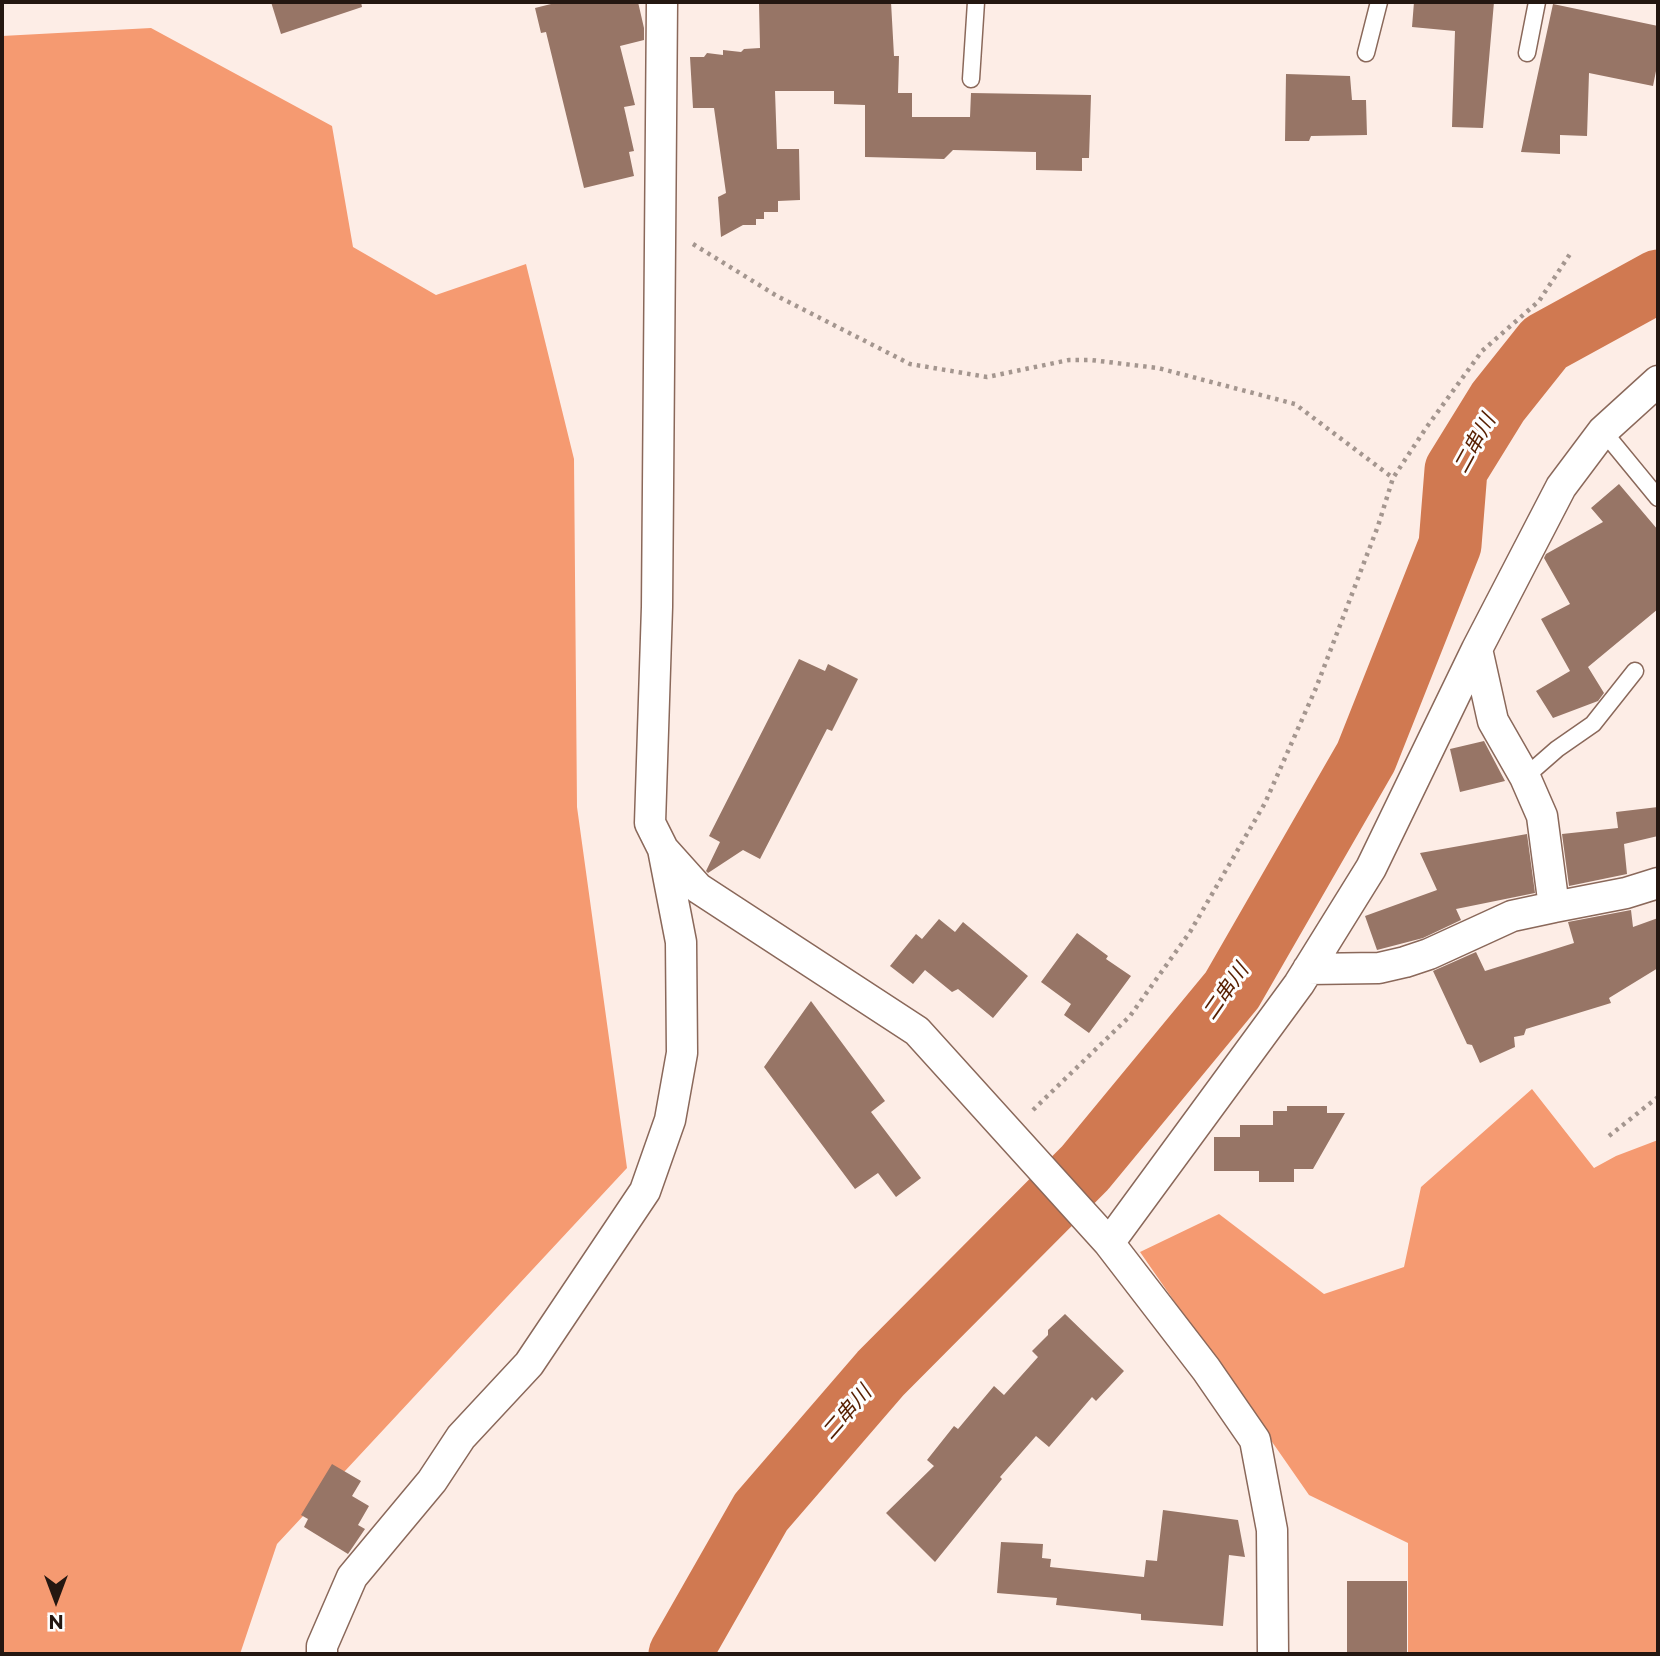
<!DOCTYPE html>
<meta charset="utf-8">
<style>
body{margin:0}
#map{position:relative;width:1660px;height:1656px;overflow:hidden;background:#fdede6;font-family:Montserrat,sans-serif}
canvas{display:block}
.frame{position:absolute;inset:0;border:4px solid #241711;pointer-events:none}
.north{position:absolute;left:21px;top:1565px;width:70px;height:70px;-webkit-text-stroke:5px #fefefe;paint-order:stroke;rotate:180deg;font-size:19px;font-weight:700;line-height:28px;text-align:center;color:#241711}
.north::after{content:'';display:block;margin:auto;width:24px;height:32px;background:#241711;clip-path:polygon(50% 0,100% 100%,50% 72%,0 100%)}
</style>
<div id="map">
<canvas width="1660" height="1656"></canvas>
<div class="frame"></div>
<div class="north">N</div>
</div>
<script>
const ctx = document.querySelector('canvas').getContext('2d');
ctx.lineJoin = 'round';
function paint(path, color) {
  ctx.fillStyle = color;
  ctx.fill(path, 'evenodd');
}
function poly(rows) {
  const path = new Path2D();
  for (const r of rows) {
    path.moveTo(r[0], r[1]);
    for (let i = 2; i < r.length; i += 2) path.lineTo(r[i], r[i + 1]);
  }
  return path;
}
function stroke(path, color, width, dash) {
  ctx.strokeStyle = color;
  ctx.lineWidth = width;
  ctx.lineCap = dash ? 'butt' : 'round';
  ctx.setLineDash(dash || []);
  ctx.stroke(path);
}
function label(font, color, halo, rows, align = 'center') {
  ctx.font = font + ' Montserrat,"Noto Sans JP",sans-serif';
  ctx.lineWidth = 6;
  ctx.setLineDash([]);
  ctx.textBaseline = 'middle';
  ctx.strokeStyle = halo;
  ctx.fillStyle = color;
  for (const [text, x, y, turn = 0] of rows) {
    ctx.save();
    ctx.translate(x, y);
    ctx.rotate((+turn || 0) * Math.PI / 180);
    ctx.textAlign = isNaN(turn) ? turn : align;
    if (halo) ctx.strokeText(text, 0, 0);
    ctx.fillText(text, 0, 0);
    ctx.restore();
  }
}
paint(poly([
 [151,28,332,126,353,247,436,295,526,264,574,459,577,807,627,1168,277,1544,240,1654,2,1654,2,36],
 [1532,1089,1594,1168,1616,1156,1658,1140,1658,1654,1408,1654,1408,1543,1309,1495,1140,1252,1219,1214,1324,1294,1404,1267,1421,1187]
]), '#f59a71');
paint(poly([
 [1658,268,1658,302,1633,309,1595,330,1535,379,1521,362,1569,314,1578,313,1611,291]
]), '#d07951');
stroke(poly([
 [680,1654,761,1512,881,1373,1085,1168,1232,990,1366,757,1450,545,1456,470,1498,402,1545,343,1658,281]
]), '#d07951', 63);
paint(poly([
 [271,2,361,2,362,7,281,34],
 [559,2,638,2,644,28,644,40,620,46,635,105,624,107,634,151,629,152,634,176,584,188,546,32,541,33,535,8],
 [813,2,891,2,894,56,899,56,898,93,912,93,912,117,970,117,971,93,1091,95,1089,158,1082,158,1082,171,1036,170,1036,152,953,150,944,159,865,157,865,105,834,104,834,91,775,91,777,149,799,149,800,200,778,201,778,212,764,212,764,219,756,219,756,225,743,225,721,237,718,197,726,193,714,108,693,108,690,57,704,57,707,53,723,55,723,50,741,52,744,49,760,48,759,4],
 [1414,2,1494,2,1483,128,1452,127,1455,31,1412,27],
 [1553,4,1658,26,1658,61,1653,86,1589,73,1587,136,1560,135,1560,154,1521,152],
 [1286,74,1350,76,1352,100,1366,100,1367,135,1311,136,1309,141,1285,141],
 [1619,484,1658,530,1658,609,1588,667,1604,693,1598,701,1553,718,1536,691,1570,671,1541,619,1570,604,1544,558,1546,554,1603,522,1591,508],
 [799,659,825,671,828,664,858,679,832,731,827,729,760,859,743,850,708,873,706,871,720,842,709,836],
 [1484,741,1505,781,1460,792,1450,749],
 [1658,807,1658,836,1624,844,1627,874,1569,886,1562,834,1618,828,1616,812],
 [1527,834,1535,893,1456,909,1461,920,1423,938,1377,950,1365,916,1437,890,1420,853],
 [1631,910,1633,927,1658,918,1658,968,1609,998,1611,1003,1526,1029,1524,1035,1514,1037,1515,1047,1480,1063,1472,1045,1467,1044,1433,971,1476,952,1485,971,1574,943,1568,922],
 [939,919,955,932,963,922,1028,976,993,1018,958,989,952,992,925,970,913,984,890,966,916,934,922,939],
 [1077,933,1108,956,1106,959,1131,976,1089,1033,1064,1015,1071,1004,1041,982],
 [811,1001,885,1101,871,1112,921,1178,896,1197,878,1173,855,1189,764,1067],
 [1287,1106,1327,1106,1327,1113,1345,1113,1313,1169,1294,1169,1294,1182,1259,1182,1259,1171,1214,1171,1214,1137,1240,1137,1240,1125,1273,1125,1273,1111,1287,1111],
 [1065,1314,1124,1371,1096,1401,1092,1397,1049,1447,1036,1436,1000,1477,1002,1479,935,1562,886,1513,934,1466,927,1460,954,1426,958,1429,994,1386,1004,1395,1038,1357,1032,1351,1048,1335,1048,1330],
 [332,1464,361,1481,352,1496,369,1506,358,1525,365,1529,348,1554,304,1527,308,1519,301,1515],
 [1163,1510,1238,1520,1245,1557,1229,1555,1223,1626,1141,1620,1141,1614,1056,1605,1057,1598,997,1593,1001,1542,1043,1544,1042,1558,1051,1559,1050,1567,1144,1577,1146,1560,1157,1561],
 [1347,1581,1407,1581,1407,1654,1347,1654]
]), '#977566');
const lane = poly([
 [1366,53,1379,2],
 [1527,53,1537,2],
 [971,79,976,2],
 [1603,431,1658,498],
 [1525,777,1557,749,1593,724,1635,671]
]);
const street = poly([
 [662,2,657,607,650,823,663,849,698,888,917,1031,1109,1243,1206,1369,1255,1440,1272,1530,1273,1654],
 [1477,649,1493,721,1525,777,1542,816,1554,907,1626,893,1658,883],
 [1308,969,1379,968,1405,962,1429,954,1512,916,1554,907],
 [1109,1243,1299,984,1371,868,1477,649,1561,487,1603,431,1658,381],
 [322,1654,322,1646,352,1577,432,1481,461,1437,529,1364,645,1191,670,1120,682,1053,681,942,663,849]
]);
stroke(lane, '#8a685a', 19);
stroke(street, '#8a685a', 33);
stroke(poly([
 [693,244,777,296,910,364,987,377,1069,360,1091,360,1158,368,1295,404,1393,478],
 [1033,1110,1130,1016,1190,932,1265,803,1316,688,1378,526,1393,478,1426,428,1482,351,1539,301,1570,254],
 [1609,1136,1658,1097]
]), '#a4968f', 4.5, [3.5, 5]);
stroke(lane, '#fff', 16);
stroke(street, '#fff', 30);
label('italic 21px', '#571f01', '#fefefe', [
 ["二串川",1475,444,-61],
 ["二串川",1226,992,-55],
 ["二串川",847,1413,-49]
]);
</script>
